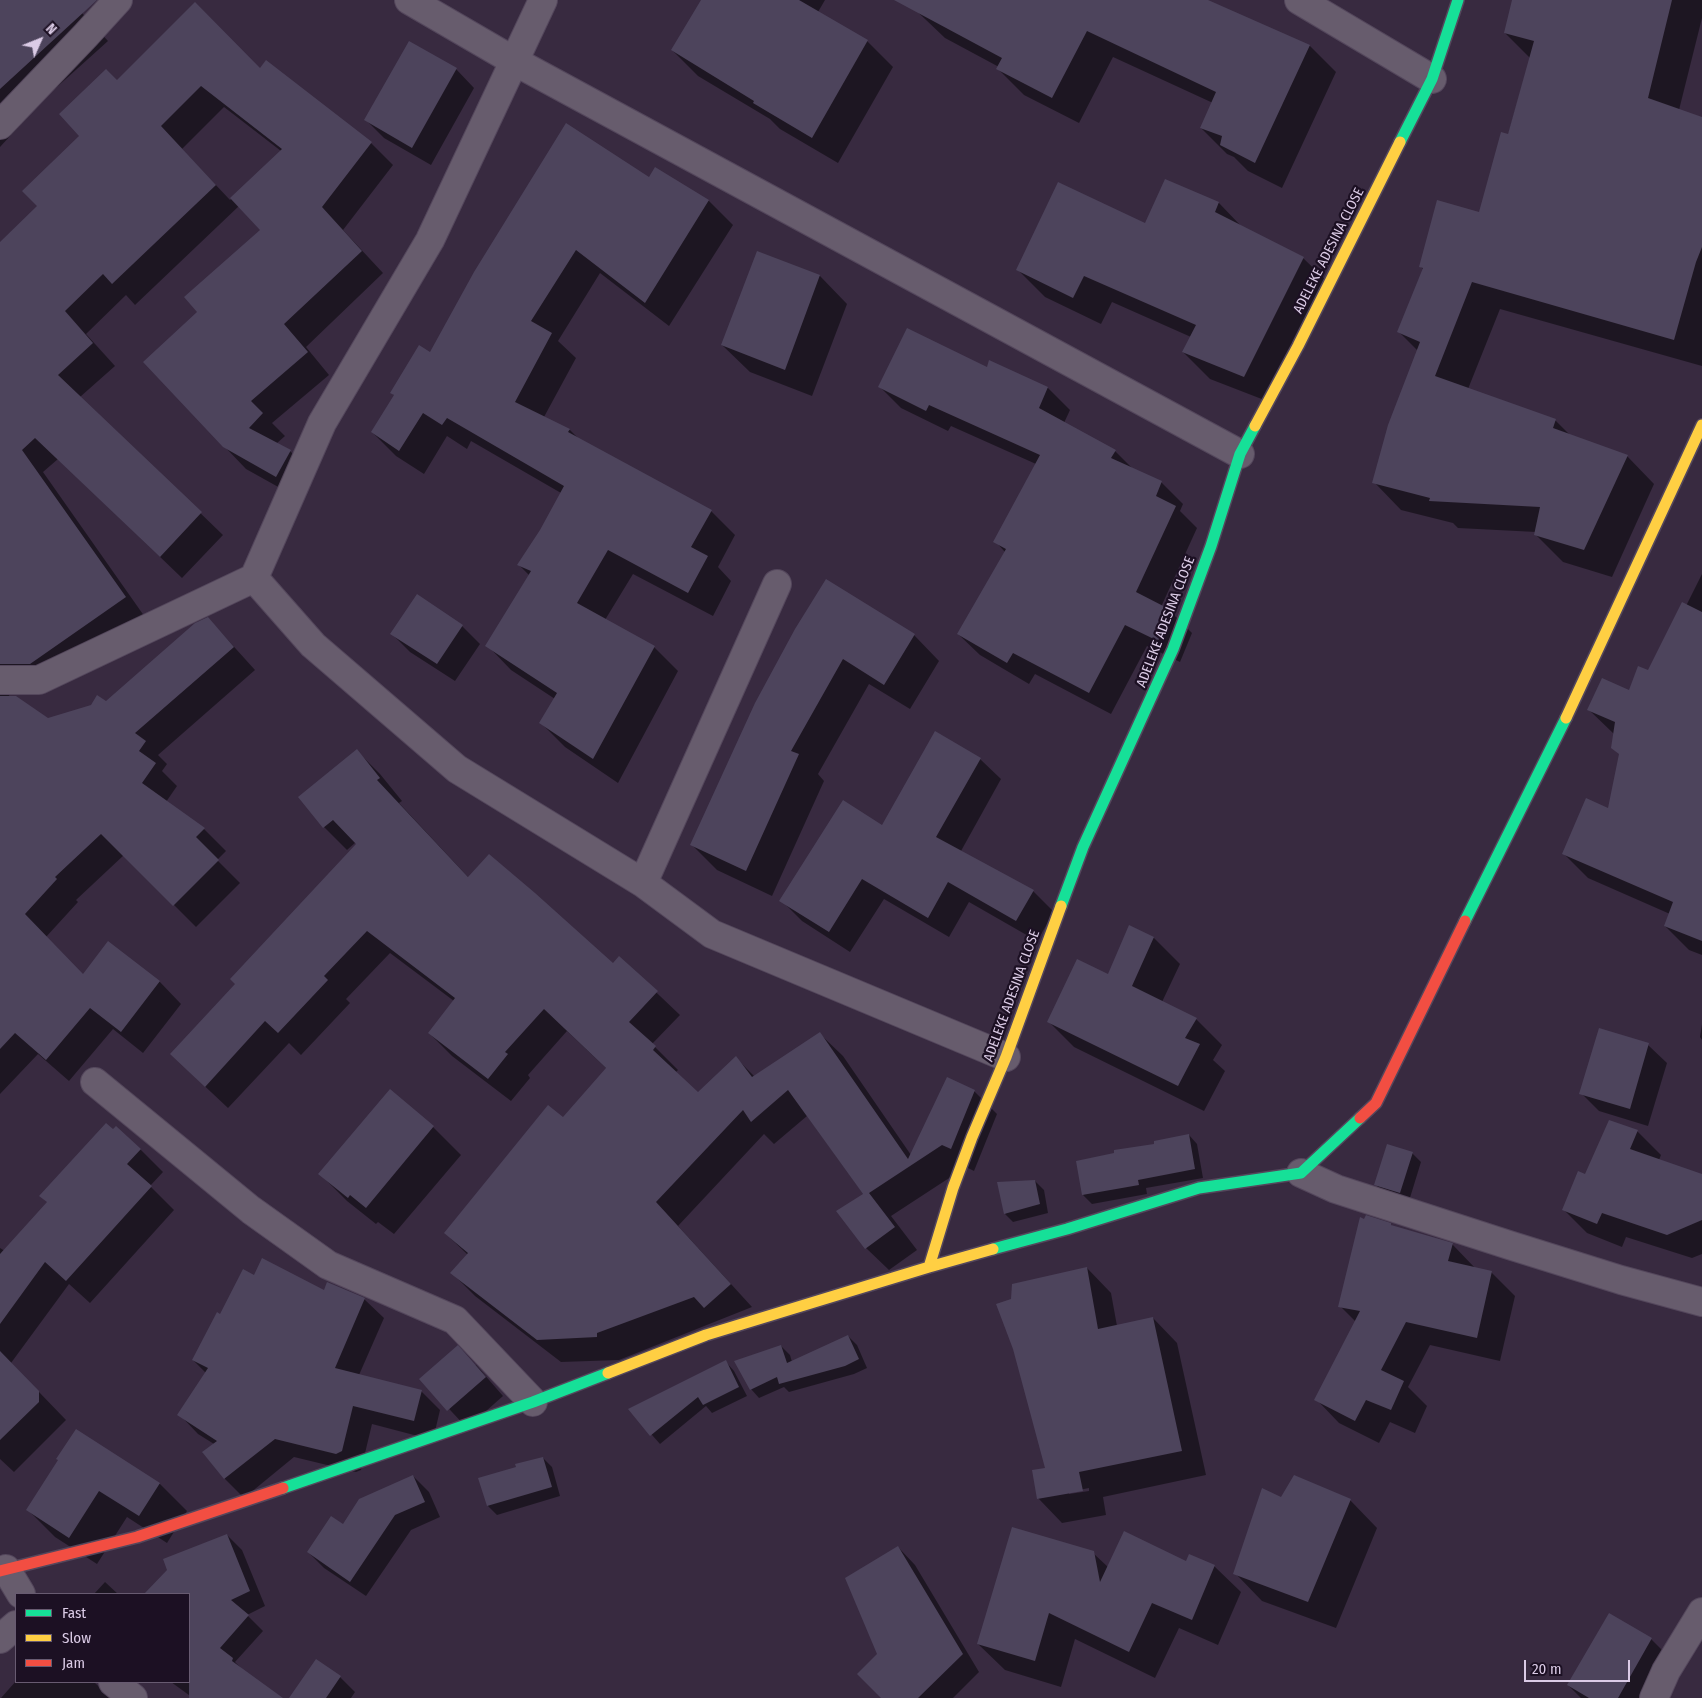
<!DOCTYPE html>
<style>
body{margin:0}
#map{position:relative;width:1702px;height:1698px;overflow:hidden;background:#382a40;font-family:"Fira Sans Condensed",sans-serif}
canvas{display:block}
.legend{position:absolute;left:15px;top:1593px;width:175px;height:90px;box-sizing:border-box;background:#1c1023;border:1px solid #685b71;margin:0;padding:6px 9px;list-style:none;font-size:15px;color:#dbcbe6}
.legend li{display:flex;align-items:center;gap:10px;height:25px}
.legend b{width:25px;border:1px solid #685b71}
.north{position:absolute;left:15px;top:15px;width:50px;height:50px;-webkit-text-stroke:4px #1c1023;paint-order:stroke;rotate:46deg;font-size:14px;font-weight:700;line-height:20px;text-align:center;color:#dbcbe6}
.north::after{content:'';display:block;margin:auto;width:18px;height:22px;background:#dbcbe6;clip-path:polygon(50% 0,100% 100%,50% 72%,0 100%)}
.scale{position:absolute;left:1524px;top:1660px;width:106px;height:22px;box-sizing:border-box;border:2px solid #dbcbe6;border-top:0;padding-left:6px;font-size:15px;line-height:18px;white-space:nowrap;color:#dbcbe6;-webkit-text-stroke:4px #1c1023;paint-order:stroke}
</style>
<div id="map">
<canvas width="1702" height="1698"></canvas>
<ul class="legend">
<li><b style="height:6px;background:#16e098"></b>Fast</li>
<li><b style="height:6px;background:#ffcf43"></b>Slow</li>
<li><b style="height:6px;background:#f24e42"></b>Jam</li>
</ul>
<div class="north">N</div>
<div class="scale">20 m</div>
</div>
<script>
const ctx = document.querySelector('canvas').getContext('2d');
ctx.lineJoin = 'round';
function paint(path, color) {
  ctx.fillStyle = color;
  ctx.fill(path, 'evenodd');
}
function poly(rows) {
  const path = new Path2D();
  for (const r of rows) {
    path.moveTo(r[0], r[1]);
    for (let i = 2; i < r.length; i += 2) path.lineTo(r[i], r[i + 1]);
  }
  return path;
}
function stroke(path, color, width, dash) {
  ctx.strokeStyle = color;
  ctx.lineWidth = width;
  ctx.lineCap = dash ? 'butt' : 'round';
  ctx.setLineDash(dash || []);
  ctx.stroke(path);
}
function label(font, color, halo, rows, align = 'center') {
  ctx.font = font + ' "Fira Sans Condensed",sans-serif';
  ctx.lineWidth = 4.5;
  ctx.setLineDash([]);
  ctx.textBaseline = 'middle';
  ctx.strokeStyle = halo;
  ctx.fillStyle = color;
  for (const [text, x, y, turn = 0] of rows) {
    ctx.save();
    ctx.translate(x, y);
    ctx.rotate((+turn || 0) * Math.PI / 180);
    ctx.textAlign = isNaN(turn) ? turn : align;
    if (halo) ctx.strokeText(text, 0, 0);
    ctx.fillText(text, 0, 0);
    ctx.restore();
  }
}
paint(poly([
 [0,0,92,0,82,13,108,41,47,96,0,147],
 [702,0,825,0,818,12,867,41,893,67,838,163,780,129,770,119,698,76,672,50],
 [905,0,1205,0,1310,46,1336,72,1282,188,1248,171,1234,157,1227,154,1201,128,1213,103,1113,57,1079,123,1024,95,998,69,999,67,945,38],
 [1513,0,1702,0,1702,18,1679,110,1702,118,1702,366,1500,309,1468,389,1556,421,1571,436,1627,456,1654,484,1612,577,1563,562,1535,534,1536,532,1458,528,1453,523,1401,510,1374,482,1418,351,1398,331,1424,270,1420,266,1480,214,1508,135,1530,58,1505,33],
 [266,62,371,143,393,165,343,230,383,273,306,347,329,375,272,423,285,436,276,444,290,451,312,473,298,498,246,469,224,446,199,313,262,230,239,206,135,305,126,295,86,334,115,366,80,397,223,535,182,578,58,459,43,472,147,620,15,688,8,697,48,719,106,702,208,618,255,670,158,755,167,764,162,771,177,786,166,802,204,829,226,851,217,860,240,883,196,927,124,855,76,900,78,902,46,937,83,975,159,981,181,1004,143,1053,113,1029,69,1081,38,1054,0,1094,0,244,39,206,81,136,117,81,260,70],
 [224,107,281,151,230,200,182,149],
 [456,69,474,88,431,165,384,138,366,120],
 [655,169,709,201,733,225,669,326,600,273,558,341,576,358,544,417,570,430,580,440,711,511,735,535,718,567,731,581,713,616,633,574,605,620,654,647,678,671,618,783,565,747,541,723,555,699,511,670,487,645,529,575,519,565,541,531,561,493,471,441,467,449,447,436,424,474,396,456,372,432,395,396,392,393,430,354,649,178],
 [1166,181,1219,203,1242,227,1303,258,1331,285,1272,403,1210,379,1183,352,1191,337,1112,302,1101,324,1045,297,1018,270,1146,225],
 [758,253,820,276,847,304,812,396,750,372,722,345],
 [990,362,1048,388,1070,410,1064,423,1115,451,1135,471,1161,482,1183,504,1180,511,1197,528,1161,607,1170,611,1192,633,1180,662,1147,646,1111,714,1035,674,1029,684,980,655,958,634,1005,552,995,541,1036,464,951,426,948,431,901,408,880,387,987,368],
 [1702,574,1702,955,1689,950,1665,926,1670,914,1588,878,1564,854,1609,809,1620,755,1614,734,1588,709,1629,691,1649,672,1686,606],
 [462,626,480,644,455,681,410,652,392,634],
 [796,630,914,635,939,661,910,709,869,684,818,774,824,781,772,896,717,870,692,845],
 [357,751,380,774,402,801,399,803,469,878,613,965,620,958,680,1015,652,1044,678,1070,676,1072,698,1094,736,1058,755,1077,820,1034,843,1056,911,1155,974,1091,997,1114,974,1171,966,1167,891,1216,917,1250,889,1270,866,1248,864,1195,807,1116,774,1144,764,1134,678,1226,752,1307,619,1360,561,1362,475,1296,452,1273,468,1255,445,1233,563,1119,607,1069,567,1031,528,1075,530,1078,511,1101,452,1056,429,1033,454,1001,390,953,346,999,350,1003,301,1055,289,1043,228,1108,195,1077,237,984,358,844,356,842,347,850,324,827,300,798],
 [980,759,1001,779,961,851,1033,891,1054,912,1037,941,969,902,949,937,884,899,850,952,802,921,781,900],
 [1130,927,1154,938,1180,964,1162,1002,1196,1019,1222,1045,1213,1060,1225,1071,1204,1111,1074,1047,1048,1021,1108,976],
 [1702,1024,1702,1040,1700,1037],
 [1648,1045,1667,1063,1648,1126,1599,1111,1581,1093],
 [390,1090,433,1127,461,1155,394,1234,378,1222,376,1224,347,1201,320,1174],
 [1637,1131,1661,1155,1659,1160,1702,1175,1702,1254,1692,1258,1626,1237,1622,1247,1587,1233,1563,1209],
 [1189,1135,1197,1144,1203,1178,1146,1188,1147,1194,1092,1204,1083,1195,1156,1145],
 [140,1149,163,1172,150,1186,174,1210,90,1303,69,1284,11,1363,66,1420,14,1472,0,1459,0,1248,5,1251],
 [1412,1153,1421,1162,1409,1201,1385,1194,1376,1185],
 [1035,1181,1044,1190,1048,1213,1013,1222,1005,1214],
 [1390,1224,1393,1227,1452,1244,1476,1269,1491,1272,1515,1296,1500,1361,1430,1345,1408,1387,1427,1406,1415,1433,1390,1422,1379,1443,1339,1423,1316,1399,1356,1322,1340,1306],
 [1087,1268,1111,1293,1117,1326,1153,1318,1177,1343,1206,1475,1103,1497,1106,1515,1062,1523,1038,1498,1047,1469],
 [1089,1488,1089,1491,1069,1494,1069,1492],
 [254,1276,364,1299,384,1318,359,1375,421,1391,440,1410,433,1440,372,1424,361,1470,356,1472,294,1457,244,1498,225,1479,203,1453,214,1444,198,1434,179,1414,206,1373,193,1360,221,1315],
 [848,1336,857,1345,867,1368,854,1374,789,1392,784,1387,759,1398,751,1389,781,1346,790,1355,792,1362],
 [726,1362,734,1371,747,1396,712,1413,706,1406,660,1444,630,1410],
 [476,1365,503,1396,467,1428,421,1379],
 [543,1458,552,1467,560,1496,497,1515,488,1506,480,1478,517,1468],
 [59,1461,160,1484,187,1511,167,1543,127,1517,97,1564,55,1537,28,1510],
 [413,1476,429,1492,440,1517,411,1530,366,1596,324,1568,308,1552,343,1525],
 [1282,1498,1350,1500,1377,1528,1336,1628,1262,1601,1235,1573],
 [227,1535,242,1550,265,1606,247,1615,263,1631,235,1662,245,1672,281,1698,193,1698,171,1682,189,1682,189,1594,146,1594,169,1570],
 [898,1547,915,1565,979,1672,953,1698,882,1698,878,1654],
 [1093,1553,1108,1567,1186,1562,1214,1566,1241,1592,1218,1645,1179,1628,1155,1678,1075,1639,1061,1687,1005,1670,978,1644],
 [105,1582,118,1594,94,1594],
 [1651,1639,1669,1657,1646,1698,1581,1698,1568,1685],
 [316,1661,340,1677,355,1692,351,1698,291,1698],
 [16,1681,94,1682,111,1698,1,1698]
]), '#0007');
paint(poly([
 [0,0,97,0,0,89],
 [701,0,799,0,868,40,812,138,753,103,754,101,671,50],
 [894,0,1208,0,1310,45,1255,163,1220,145,1222,136,1200,128,1216,92,1087,31,1052,98,996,69,1002,58],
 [1512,0,1672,0,1648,98,1702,117,1702,247,1696,262,1674,340,1472,282,1435,376,1556,419,1553,428,1628,455,1584,550,1534,535,1540,507,1429,501,1430,498,1372,483,1388,425,1420,342,1397,332,1423,268,1419,267,1437,200,1479,212,1501,132,1508,134,1534,41,1504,33],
 [195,2,260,68,266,60,372,142,322,207,362,251,284,324,308,352,251,401,263,413,249,428,291,450,276,477,223,447,143,362,197,312,184,297,260,230,230,198,282,149,201,86,161,126,216,185,112,284,103,274,65,311,93,343,58,375,202,512,160,557,35,438,22,450,126,597,30,664,0,664,0,242,37,206,22,191,79,136,59,114,106,69,117,80],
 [409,41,457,68,412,148,364,120],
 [566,123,649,177,655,167,709,200,645,303,576,250,531,321,552,333,515,402,570,429,568,432,712,510,691,547,708,556,688,593,608,550,577,603,655,646,593,759,539,723,557,693,485,646,531,571,517,565,540,530,564,486,447,418,442,425,423,413,399,451,371,432,394,395,390,393,419,345,430,352,474,272],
 [1165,179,1219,202,1215,212,1304,257,1244,377,1182,352,1196,325,1084,276,1073,298,1016,270,1058,182,1145,223],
 [757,251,820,275,785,370,721,345],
 [907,328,987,367,989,360,1048,387,1039,408,1116,450,1111,458,1162,481,1156,496,1176,506,1136,592,1171,610,1163,630,1158,641,1125,625,1089,693,1013,653,1007,663,957,634,1006,549,993,542,1040,455,929,405,926,411,878,387],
 [826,579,915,634,884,685,843,659,791,751,799,754,746,871,690,845,755,703,795,629],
 [417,594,463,625,437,664,390,634],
 [1682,602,1702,612,1702,941,1664,926,1673,902,1562,854,1586,798,1608,808,1619,754,1611,748,1615,722,1587,710,1602,678,1629,690,1638,666,1648,670],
 [208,617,234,647,135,733,146,741,139,751,156,763,142,783,205,828,196,837,219,860,173,906,101,834,55,877,57,879,25,914,83,974,108,941,160,981,121,1032,90,1008,46,1060,15,1033,0,1049,0,696,16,696,48,718,91,705,97,695,106,701,195,623],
 [935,731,981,758,936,837,1034,890,1016,921,948,882,928,918,862,879,829,932,779,901,843,800,882,825],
 [357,749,380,778,377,780,468,877,489,854,535,893,613,963,619,956,658,991,629,1022,656,1046,653,1050,698,1092,736,1056,752,1077,820,1032,908,1159,947,1077,975,1090,951,1149,942,1145,869,1193,895,1227,865,1249,836,1211,863,1194,788,1090,751,1122,743,1110,656,1202,731,1284,704,1308,694,1297,597,1333,597,1337,537,1340,450,1273,468,1253,444,1233,548,1105,563,1117,606,1068,544,1009,505,1052,508,1054,488,1079,428,1033,455,998,367,931,324,976,328,980,278,1033,265,1021,205,1087,170,1054,235,984,230,979,356,844,333,820,323,828,298,797],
 [1129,925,1154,937,1132,986,1197,1018,1185,1038,1200,1044,1178,1086,1047,1022,1077,959,1108,974],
 [1599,1028,1649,1043,1630,1109,1579,1094],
 [390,1089,434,1126,366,1208,350,1195,348,1198,318,1174],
 [1609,1120,1638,1130,1630,1149,1702,1174,1702,1220,1667,1235,1602,1213,1597,1224,1562,1210,1578,1171,1585,1174],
 [106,1123,113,1129,116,1126,141,1149,127,1164,152,1186,66,1281,45,1262,0,1324,0,1254,47,1202,39,1196],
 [1189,1134,1195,1169,1138,1180,1139,1185,1082,1195,1076,1161,1114,1153,1114,1150,1154,1144,1154,1141],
 [1387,1144,1413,1152,1400,1193,1374,1185],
 [1035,1180,1040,1204,1004,1214,997,1182],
 [1366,1215,1391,1223,1391,1225,1453,1243,1448,1261,1492,1271,1477,1338,1406,1322,1381,1370,1404,1381,1391,1410,1366,1400,1355,1421,1314,1400,1360,1311,1338,1307,1360,1217,1364,1219],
 [262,1258,324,1290,327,1282,365,1298,335,1368,422,1390,414,1421,353,1406,342,1451,336,1454,275,1439,224,1479,202,1452,217,1441,177,1415,208,1368,192,1360,217,1312,220,1314,243,1269,254,1275],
 [1087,1267,1098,1329,1153,1317,1182,1451,1079,1472,1083,1491,1037,1499,1032,1470,1045,1468,1013,1349,996,1304,1011,1299,1012,1284],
 [848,1335,859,1359,845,1366,779,1384,777,1377,750,1390,734,1361,781,1345,787,1363],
 [458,1345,486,1377,447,1411,419,1379],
 [0,1351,39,1391,39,1402,0,1440],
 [726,1360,739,1387,703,1405,698,1397,650,1436,628,1409],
 [76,1429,160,1483,139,1516,99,1491,69,1538,26,1510,58,1460,56,1459],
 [543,1457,552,1487,487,1506,478,1478,516,1467,515,1464],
 [413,1475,425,1502,395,1515,350,1582,307,1552,331,1516,343,1524,359,1499],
 [1294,1475,1351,1499,1308,1602,1233,1574,1262,1488,1281,1497],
 [1012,1527,1094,1551,1100,1582,1124,1531,1186,1561,1189,1554,1215,1565,1192,1620,1152,1603,1129,1652,1049,1613,1035,1661,977,1644],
 [227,1534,250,1591,231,1600,249,1615,220,1648,233,1658,232,1661,283,1698,189,1698,189,1594,144,1594,167,1570,163,1559],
 [898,1546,963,1654,918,1698,881,1698,857,1674,877,1654,845,1578],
 [1609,1613,1652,1638,1618,1698,1589,1698,1567,1685],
 [316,1659,341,1676,326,1698,289,1698]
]), '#4d445c');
const street = poly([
 [409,0,514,61,1240,454],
 [1299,0,1432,79],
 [0,125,86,35,118,0],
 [254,578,313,645,457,769,643,883,712,934,1006,1057],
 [0,680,39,680,254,578,322,423,430,240,543,0],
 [643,883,777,584],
 [95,1082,251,1210,328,1265,455,1320,533,1402],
 [1301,1173,1336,1189,1509,1245,1621,1280,1702,1302],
 [6,1569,21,1594],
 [0,1639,16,1625],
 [113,1682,133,1698],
 [1654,1698,1666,1671,1702,1612]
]);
const fast = poly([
 [1400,142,1432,79,1458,0],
 [1061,906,1083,847,1173,649,1211,546,1240,454,1255,426],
 [1465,921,1566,718],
 [993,1249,1067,1229,1199,1188,1301,1173,1360,1118],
 [283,1488,533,1402,608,1373]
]);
const slow = poly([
 [1255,426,1298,346,1400,142],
 [1566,718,1702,425],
 [929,1267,953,1188,972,1137,1006,1057,1061,906],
 [608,1373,706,1335,929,1267,993,1249]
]);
const jam = poly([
 [1360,1118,1376,1103,1465,921],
 [0,1571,137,1537,283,1488]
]);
stroke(street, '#54475c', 30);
stroke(fast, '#54475c', 14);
stroke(slow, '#54475c', 14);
stroke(jam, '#54475c', 14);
stroke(street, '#675c6d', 28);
stroke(fast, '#16e098', 11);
stroke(slow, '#ffcf43', 11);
stroke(jam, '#f24e42', 11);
label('14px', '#dbcbe6', '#1c1023', [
 ["ADELEKE ADESINA CLOSE",1329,251,-63],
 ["ADELEKE ADESINA CLOSE",1166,622,-69],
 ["ADELEKE ADESINA CLOSE",1012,996,-70]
]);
</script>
